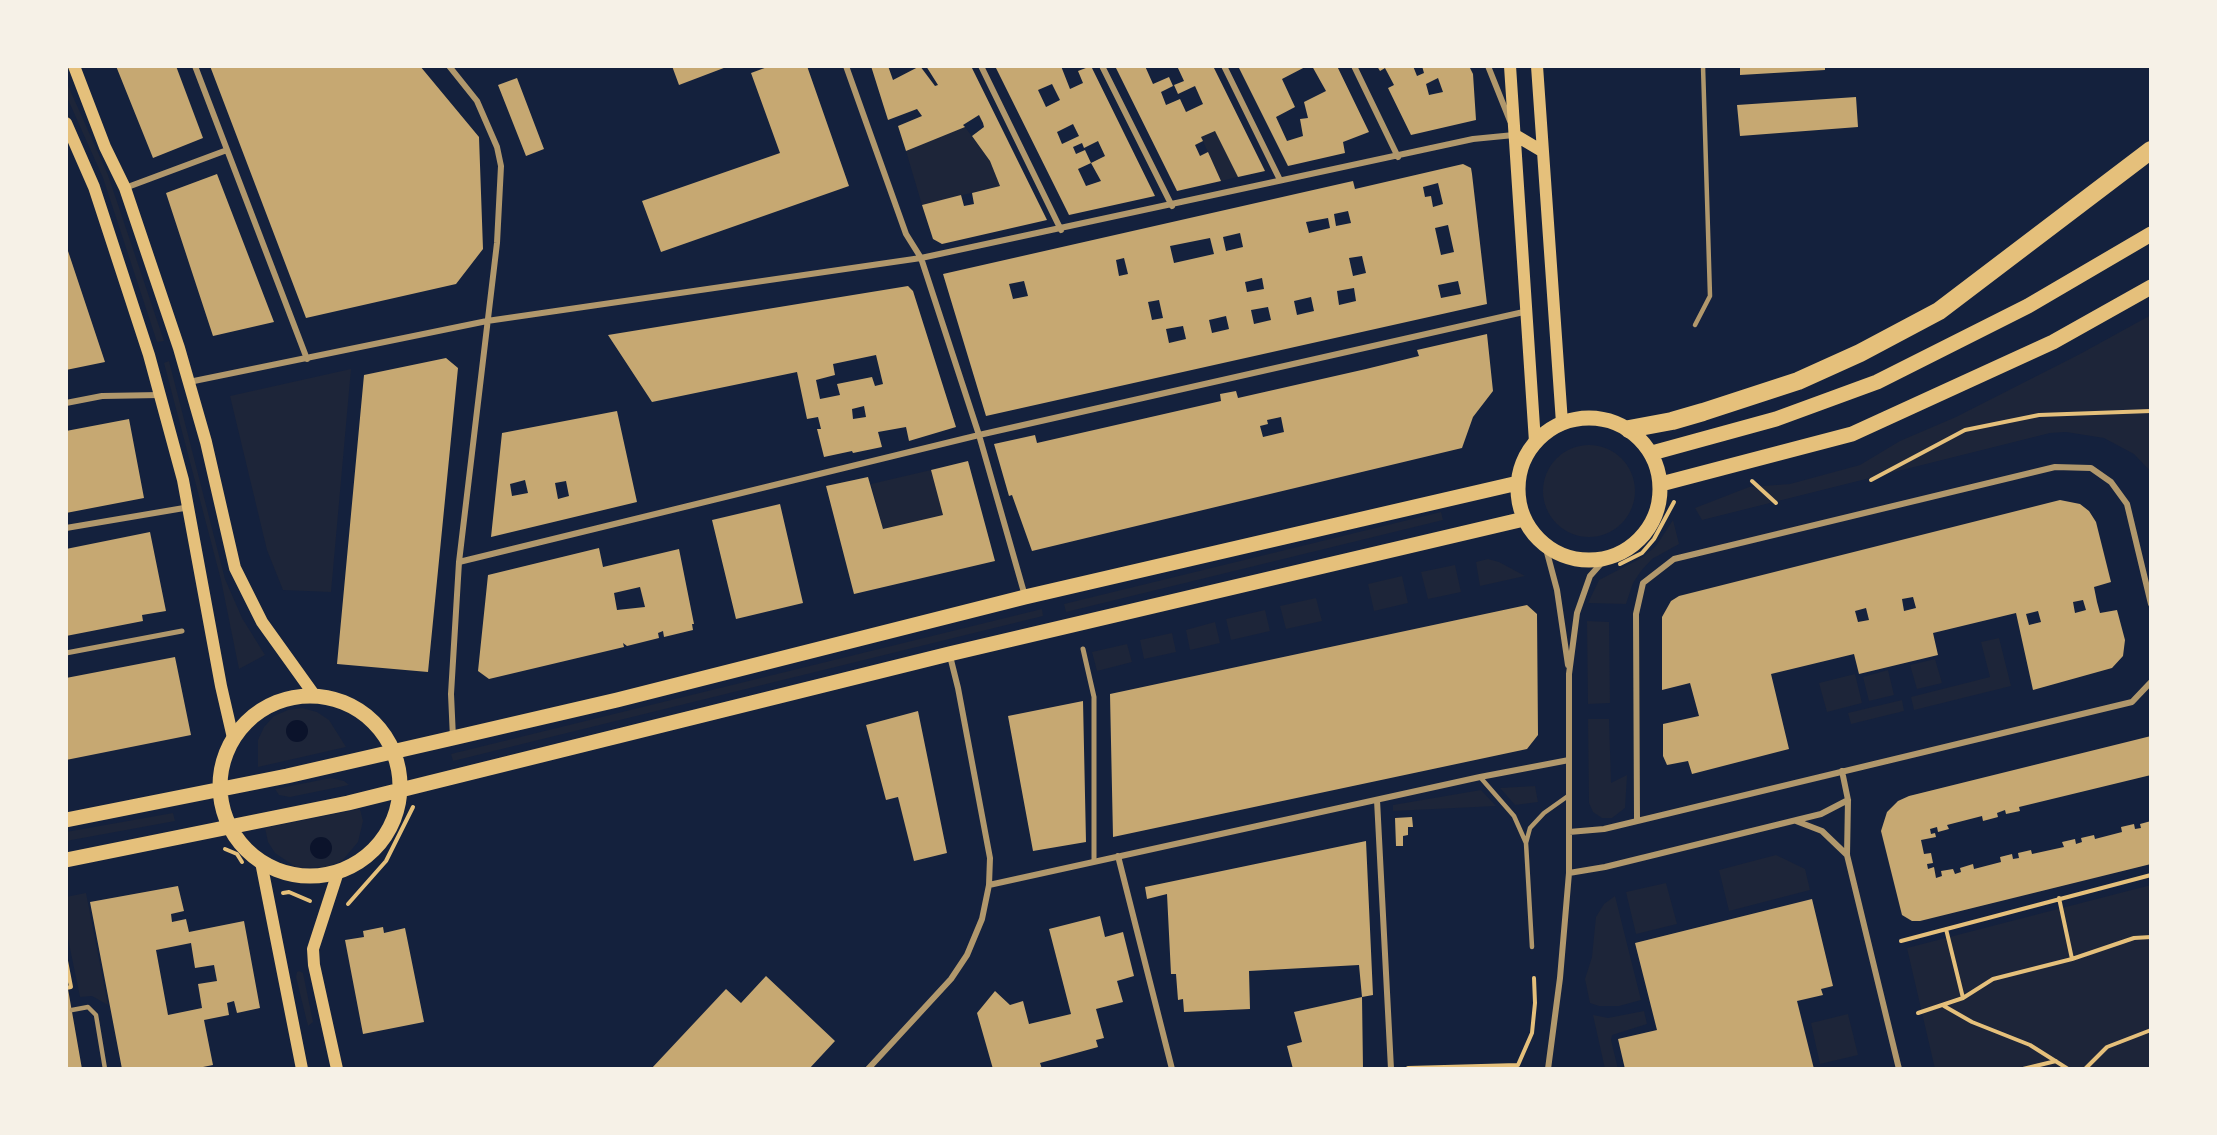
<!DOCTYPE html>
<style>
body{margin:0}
#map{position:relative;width:2217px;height:1135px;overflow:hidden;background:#14213d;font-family:Figtree,sans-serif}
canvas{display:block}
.frame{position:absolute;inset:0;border:68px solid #f6f1e7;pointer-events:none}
</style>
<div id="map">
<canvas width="2217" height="1135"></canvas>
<div class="frame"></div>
</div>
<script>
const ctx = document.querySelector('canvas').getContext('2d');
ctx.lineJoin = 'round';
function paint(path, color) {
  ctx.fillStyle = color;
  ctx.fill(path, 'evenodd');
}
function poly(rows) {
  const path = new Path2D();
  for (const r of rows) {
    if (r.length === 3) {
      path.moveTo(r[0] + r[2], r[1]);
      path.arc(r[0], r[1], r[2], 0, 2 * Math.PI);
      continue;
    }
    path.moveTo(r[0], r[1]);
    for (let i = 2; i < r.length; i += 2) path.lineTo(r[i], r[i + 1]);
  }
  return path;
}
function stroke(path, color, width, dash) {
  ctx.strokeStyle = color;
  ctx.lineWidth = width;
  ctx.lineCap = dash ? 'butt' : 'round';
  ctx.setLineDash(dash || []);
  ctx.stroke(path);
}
paint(poly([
 [66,81,108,175,164,341,157,342,103,178,66,95],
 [965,127,990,161,1000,186,922,205,906,151],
 [1215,131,1238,177,1221,181,1201,137],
 [2151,315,2151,472,2134,454,2104,438,2066,432,2050,433,1702,520,1695,508,1749,487,1790,484,1860,465,1900,441,1956,417,2080,354],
 [169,361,225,579,242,618,265,655,239,669,221,580,164,363],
 [351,369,331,592,283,590,267,550,230,396],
 [1589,491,46],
 [931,470,943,515,883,529,871,484],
 [1441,512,1443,520,1066,612,1064,604],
 [1673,520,1679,544,1652,559,1641,571,1633,583,1626,604,1588,603,1599,580,1643,557,1656,546],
 [1488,559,1499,562,1525,576,1480,586,1476,562],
 [1455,565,1461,592,1428,599,1421,572],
 [1402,576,1408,603,1374,611,1368,584],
 [1316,598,1322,621,1286,629,1280,606],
 [1042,609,1043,616,453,761,451,754],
 [1265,610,1270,631,1231,640,1226,619],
 [1587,621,1609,622,1610,703,1588,704],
 [1215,622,1220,643,1190,650,1186,630],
 [1172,633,1176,652,1144,659,1140,640],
 [1999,638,2011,686,1914,710,1911,697,1990,677,1981,642],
 [1127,644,1132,662,1097,671,1092,652],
 [1935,659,1942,683,1917,689,1910,665],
 [1888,670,1894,695,1869,701,1863,677],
 [1855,674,1862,703,1827,712,1819,683],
 [1902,700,1904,711,1851,724,1848,713],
 [302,708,317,712,329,720,346,747,258,767,258,740,264,727,274,716,288,710],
 [1588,719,1609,719,1611,783,1627,775,1625,808,1612,818,1602,818,1593,812,1589,803],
 [331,778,344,781,349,785,290,797,279,795,275,789],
 [1535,786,1538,802,1515,805,1500,788],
 [1481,790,1496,806,1393,811,1393,805],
 [360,809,363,821,358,842,342,861,326,867,297,868,275,853,268,842,265,828],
 [173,813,175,821,66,841,66,832],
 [1776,855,1805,869,1810,890,1729,911,1719,870],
 [1666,883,1677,924,1636,934,1626,892],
 [2151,885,2151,1069,1935,1069,1907,948],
 [86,893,108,1005,92,996,80,997,66,929,66,897],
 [1615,896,1641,1000,1619,1006,1599,1006,1590,1003,1585,979,1592,957,1596,917,1604,904],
 [299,971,303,973,313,1022,308,1026,296,977,297,972],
 [1644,1011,1647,1024,1612,1035,1611,1040,1618,1069,1605,1069,1593,1015,1608,1018],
 [1848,1014,1858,1055,1820,1064,1811,1023]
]), '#1d2539');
paint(poly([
 [297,731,11],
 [321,848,11]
]), '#0b132b');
paint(poly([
 [116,66,176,66,203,138,153,158],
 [210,66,420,66,479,137,483,249,456,284,306,318],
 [672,66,729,66,679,85],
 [770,66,807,66,849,186,661,252,642,201,780,153,751,73],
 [871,66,888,66,893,80,920,66,935,86,938,85,926,66,971,66,1047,220,942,244,933,239,922,205,961,195,964,206,974,204,972,193,1000,186,990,161,972,136,984,127,983,123,979,115,963,125,965,127,906,151,898,126,922,116,917,109,888,120],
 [995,66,1061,66,1070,89,1083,83,1078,71,1091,66,1155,196,1069,215],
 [1052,84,1060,100,1046,107,1038,90],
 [1073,124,1079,136,1062,144,1057,132],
 [1098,141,1105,156,1091,163,1101,181,1086,186,1078,169,1091,163,1085,150,1076,154,1073,147,1082,143,1084,148],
 [1115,66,1145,66,1153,84,1169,77,1173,86,1161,92,1166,105,1180,99,1186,112,1203,104,1195,86,1178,94,1174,85,1184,81,1177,66,1213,66,1265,171,1238,177,1215,131,1201,137,1203,141,1195,145,1200,156,1208,152,1221,181,1177,191],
 [1238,66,1307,66,1282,79,1295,107,1276,117,1287,141,1303,136,1300,119,1308,118,1304,102,1326,91,1312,66,1337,66,1369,132,1343,142,1345,153,1288,166],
 [1377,66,1413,66,1417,76,1424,73,1422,66,1469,66,1473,74,1476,120,1411,135,1388,88,1394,85,1385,68,1380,71],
 [1438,78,1443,92,1429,95,1426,84],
 [1740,66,1825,66,1825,70,1740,75],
 [517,78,544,149,526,156,498,85],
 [1856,97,1858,127,1740,136,1737,105],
 [1463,164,1471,168,1472,174,1487,304,986,416,943,274,1344,183,1353,181,1355,189],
 [1438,183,1443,204,1433,207,1431,196,1425,197,1423,187],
 [1348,211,1351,223,1336,226,1334,214],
 [1328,218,1330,228,1309,233,1306,222],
 [1448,225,1454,252,1441,255,1435,228],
 [1240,233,1243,247,1226,251,1223,237],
 [1210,238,1214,254,1174,263,1170,246],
 [1362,256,1366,273,1353,276,1349,258],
 [1124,258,1128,274,1119,276,1116,260],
 [1262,278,1264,289,1247,292,1245,282],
 [1024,281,1028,296,1013,299,1009,284],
 [1458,281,1461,294,1441,298,1438,285],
 [1354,288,1356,301,1339,305,1337,291],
 [1311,297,1314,311,1297,315,1294,301],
 [1159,300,1163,318,1152,320,1148,302],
 [1268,307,1271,320,1254,324,1251,310],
 [1226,316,1229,329,1212,333,1209,320],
 [1183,326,1186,339,1169,343,1166,329],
 [217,174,274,322,213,336,166,193],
 [66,245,105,362,66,370],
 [908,286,913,291,956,427,909,441,906,427,878,432,882,447,853,453,852,451,824,457,817,429,821,429,818,417,807,419,797,372,652,402,608,335],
 [876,355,883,384,875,386,872,377,837,384,840,395,820,399,816,380,835,375,833,364],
 [864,406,866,417,853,419,852,409],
 [1487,334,1493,391,1473,417,1462,448,1032,551,1012,495,1009,496,994,444,1035,435,1037,443,1221,401,1220,394,1236,391,1238,398,1366,369,1419,356,1417,350],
 [1281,417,1284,432,1263,437,1260,426,1268,424,1267,420],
 [446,358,458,368,428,672,337,664,364,375],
 [617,411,637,502,491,537,502,433],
 [525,480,528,493,512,496,510,484],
 [566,481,569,496,558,499,555,483],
 [129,419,144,498,66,513,66,431],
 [968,461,995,561,854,594,826,486,868,477,883,529,943,515,931,470],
 [2060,500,2080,504,2089,511,2096,522,2111,582,2094,587,2097,602,2100,613,2117,610,2125,640,2123,656,2112,668,2033,690,2016,613,1933,633,1938,655,1859,674,1854,654,1771,674,1789,749,1692,774,1688,761,1667,765,1663,756,1663,724,1699,716,1690,683,1662,690,1662,617,1671,601,1679,596],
 [1913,597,1916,608,1904,611,1902,599],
 [2083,600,2086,610,2075,613,2073,602],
 [1866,608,1869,620,1858,622,1855,611],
 [2038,611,2041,622,2029,625,2026,614],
 [780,504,803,603,736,619,712,520],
 [150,532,166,611,142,615,143,621,66,636,66,549],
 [599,548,603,567,679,549,694,624,692,624,693,630,664,637,663,631,658,633,659,638,627,646,623,643,624,647,489,679,478,671,488,575],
 [640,587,645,607,617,610,614,593],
 [1527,605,1537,614,1538,735,1527,749,1113,837,1110,694],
 [175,657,191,735,66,760,66,678],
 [1083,701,1086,842,1033,851,1008,716],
 [918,711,947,853,914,861,898,797,886,800,866,725],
 [2151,736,2151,775,2019,807,2020,811,2006,814,2005,810,1997,813,1998,817,1983,821,1982,816,1947,825,1949,829,1938,832,1937,827,1930,829,1931,834,1935,833,1936,837,1921,840,1924,854,1931,853,1933,863,1927,864,1928,869,1934,867,1936,878,1942,876,1941,871,1953,869,1955,874,1961,872,1960,868,1973,864,1974,869,2001,862,2000,857,2012,854,2013,859,2019,858,2018,853,2031,850,2032,854,2064,847,2062,842,2075,839,2076,844,2082,842,2081,838,2094,835,2095,839,2122,832,2121,827,2134,824,2135,829,2141,828,2140,824,2151,821,2151,864,1920,921,1912,921,1902,915,1881,831,1887,812,1898,801,1909,796],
 [1412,817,1413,827,1408,827,1408,835,1403,836,1403,846,1396,846,1395,818],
 [1366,841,1373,995,1362,997,1359,965,1249,971,1250,1009,1184,1012,1183,999,1178,1000,1176,974,1171,974,1167,894,1147,899,1145,887],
 [178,886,184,911,171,914,172,922,186,919,189,932,244,921,260,1008,237,1013,234,1001,227,1003,229,1015,204,1020,213,1065,193,1069,122,1069,90,902],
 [191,943,195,968,214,965,217,981,198,984,202,1008,168,1015,156,950],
 [1812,899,1833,986,1821,989,1823,995,1797,1001,1814,1069,1625,1069,1618,1039,1657,1030,1635,943],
 [1100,916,1105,937,1123,932,1134,976,1117,981,1123,1002,1096,1009,1104,1038,1096,1040,1098,1047,1040,1063,1042,1069,993,1069,977,1013,995,991,1010,1005,1023,1001,1029,1024,1071,1014,1049,929],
 [383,927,384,933,405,928,424,1022,363,1034,345,940,364,937,363,931],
 [766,976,835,1041,809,1069,651,1069,726,989,741,1003],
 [68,989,82,1069,66,1069,66,990],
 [1362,997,1363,1069,1293,1069,1287,1046,1302,1042,1294,1012]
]), '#c6a872');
stroke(poly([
 [1871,480,1965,430,2039,415,2151,411],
 [1752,481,1776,503],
 [1620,564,1642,553,1654,539,1674,502],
 [225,849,237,854,242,862],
 [283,893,289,892,310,901],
 [2059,898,2072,959],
 [348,904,386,861,413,807],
 [1946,929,1963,998],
 [1901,941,2151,875],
 [66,961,71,987,66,988],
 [1944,1006,1972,1022,2030,1045,2068,1069],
 [1918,1013,1963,998,1993,979,2072,959,2134,938,2151,937],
 [1408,1068,1518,1065,1532,1033,1535,1003,1534,978],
 [2023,1069,2056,1061],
 [2085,1069,2107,1047,2151,1030]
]), '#e5c07b', 4);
stroke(poly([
 [1695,325,1710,296,1703,66],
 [1480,777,1514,816,1526,843],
 [1532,947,1526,843,1530,828,1544,813,1568,796],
 [72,1010,88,1007,96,1015,105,1069]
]), '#b1986c', 4.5);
stroke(poly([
 [1083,649,1094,697,1094,861],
 [66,653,182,631]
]), '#b1986c', 5);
stroke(poly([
 [195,66,307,359],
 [449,66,477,101,497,147,501,166,497,243,459,562,451,694,453,738],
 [846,66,906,234,921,258,979,435,1025,596],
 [981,66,1061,230],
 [1102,66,1172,206],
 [1224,66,1280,180],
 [1354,66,1398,157],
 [1488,66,1510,121],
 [125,188,227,150],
 [189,382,487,321,921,258,1473,139,1514,135],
 [66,403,102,396,160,395],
 [66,528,190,507],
 [1545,545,1557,590,1568,665],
 [459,562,979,435,1528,311],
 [1842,771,1848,800,1847,855,1899,1069],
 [1377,800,1391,1069],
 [1637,820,1636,614,1643,583,1674,559,2055,467,2091,468,2111,482,2127,504,2151,604],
 [1796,821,1822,831,1847,855],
 [1569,832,1604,829,2132,702,2151,682],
 [1118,856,1172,1069],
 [1569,873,1605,867,1821,814,1848,800],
 [989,885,1480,777,1569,760],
 [868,1069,951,979,967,955,982,919,989,885,990,858,958,688,950,656],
 [1548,1069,1560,978,1569,873,1569,674,1577,613,1590,576,1606,558]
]), '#b1986c', 6);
stroke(poly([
 [74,66,105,147,125,188,179,348,206,442,235,568,262,622,315,696],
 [1510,66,1535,442],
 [1537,66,1562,423],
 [66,123,94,187,149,355,183,480,221,686,233,738],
 [1515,135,1542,151],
 [261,862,302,1069],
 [337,1069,314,965,313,949,338,872]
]), '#e5c07b', 12);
stroke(poly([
 [1589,489,71],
 [1652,453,1776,419,1877,382,2028,306,2151,234],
 [1661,484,1852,434,2053,342,2151,287],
 [310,786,90],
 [66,820,287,776,453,738,617,700,1025,597,1518,483],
 [66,860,348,803,949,654,1524,519]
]), '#e5c07b', 15);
stroke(poly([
 [1629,429,1672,421,1703,412,1798,381,1860,353,1939,311,2151,150]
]), '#e5c07b', 18);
</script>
